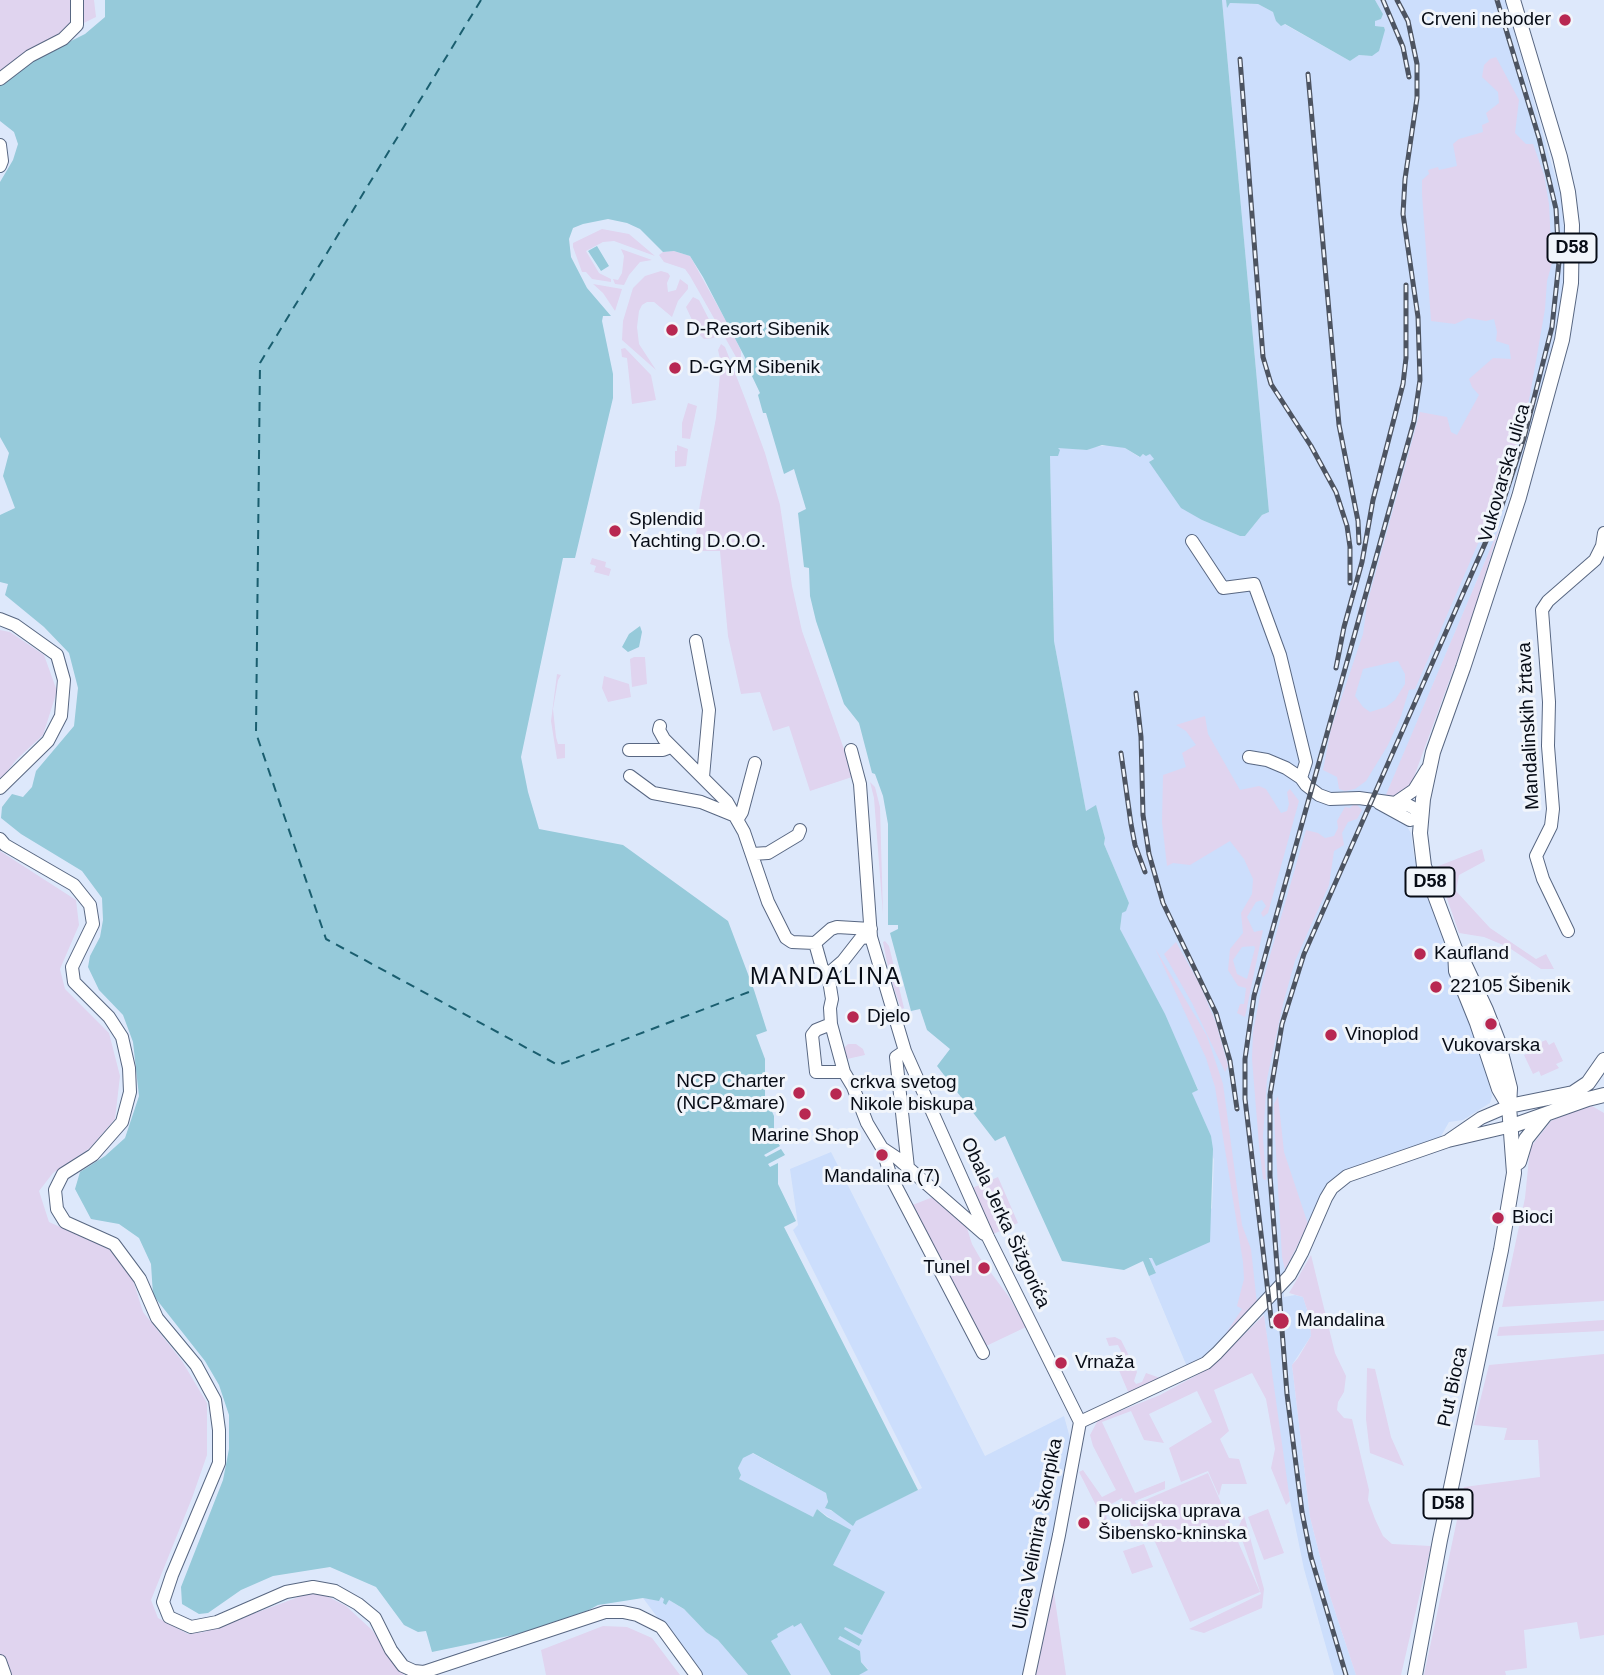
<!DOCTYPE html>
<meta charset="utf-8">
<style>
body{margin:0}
canvas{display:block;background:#dde8fb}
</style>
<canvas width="1604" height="1675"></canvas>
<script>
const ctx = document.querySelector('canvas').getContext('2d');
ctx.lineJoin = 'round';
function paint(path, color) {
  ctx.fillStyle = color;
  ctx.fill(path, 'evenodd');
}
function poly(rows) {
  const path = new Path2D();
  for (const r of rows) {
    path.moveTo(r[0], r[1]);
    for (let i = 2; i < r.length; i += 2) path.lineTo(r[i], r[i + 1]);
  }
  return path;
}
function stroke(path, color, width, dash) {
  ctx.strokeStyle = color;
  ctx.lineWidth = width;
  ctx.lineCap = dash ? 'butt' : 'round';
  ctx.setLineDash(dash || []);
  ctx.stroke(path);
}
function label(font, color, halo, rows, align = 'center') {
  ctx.font = font + ' Helvetica,sans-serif';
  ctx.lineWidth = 6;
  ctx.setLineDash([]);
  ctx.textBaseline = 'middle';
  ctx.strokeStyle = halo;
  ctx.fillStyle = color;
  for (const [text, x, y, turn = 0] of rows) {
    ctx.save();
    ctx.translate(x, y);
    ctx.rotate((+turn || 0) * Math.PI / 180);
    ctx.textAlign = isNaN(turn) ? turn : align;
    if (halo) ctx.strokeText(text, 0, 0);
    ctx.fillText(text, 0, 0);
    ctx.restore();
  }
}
paint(poly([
 [1222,0,1226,0,1227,6,1230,3,1258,4,1273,12,1276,18,1284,24,1350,61,1359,55,1372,56,1385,30,1384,27,1374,26,1375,21,1383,14,1375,0,1505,0,1561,197,1567,258,1561,305,1540,403,1500,526,1381,808,1406,825,1411,833,1414,856,1442,933,1450,966,1478,1040,1492,1096,1490,1103,1463,1120,1449,1122,1440,1138,1361,1164,1341,1173,1318,1201,1283,1274,1284,1297,1295,1295,1303,1297,1310,1319,1311,1336,1292,1365,1310,1517,1330,1596,1356,1675,1334,1675,1304,1569,1284,1471,1264,1315,1258,1304,1218,1349,1188,1369,1149,1276,1156,1272,1149,1259,1152,1257,1156,1266,1212,1208,1214,1160,1192,1093,1198,1089,1120,929,1122,913,1129,903,1104,844,1105,838,1096,806,1086,811,1054,641,1050,456,1057,447,1087,450,1093,447,1111,445,1125,448,1139,457,1144,454,1150,453,1154,459,1150,461,1202,520,1240,536,1245,536,1262,515,1269,512],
 [831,1152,985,1456,1064,1416,1073,1449,1024,1675,859,1675,868,1669,861,1662,859,1653,838,1639,840,1636,859,1646,843,1630,845,1627,832,1565,842,1526,817,1509,813,1518,739,1479,741,1475,738,1468,743,1457,752,1453,826,1493,829,1510,855,1521,922,1488,793,1230,798,1225,790,1169],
 [661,1597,665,1599,666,1605,669,1600,685,1610,706,1632,718,1640,748,1675,700,1675,643,1598,658,1600],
 [802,1623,831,1675,791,1675,771,1641,777,1637,776,1634,793,1625]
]), '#ccdefc');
paint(poly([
 [0,0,94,0,96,17,33,48,0,73],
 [1496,57,1519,100,1515,133,1526,144,1533,144,1544,175,1549,204,1552,263,1547,281,1545,309,1530,395,1524,423,1499,495,1415,689,1409,690,1401,716,1388,745,1366,781,1355,789,1345,791,1339,789,1337,777,1323,770,1331,729,1363,634,1367,604,1420,412,1447,417,1451,432,1457,435,1479,395,1472,387,1469,379,1493,358,1511,359,1509,345,1496,341,1497,332,1494,319,1486,321,1468,318,1455,324,1431,321,1422,194,1422,180,1429,174,1428,170,1438,167,1439,170,1457,166,1453,144,1459,139,1483,132,1482,125,1489,122,1486,113,1499,103,1498,92,1482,77,1484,65,1490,59],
 [1398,661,1405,674,1405,684,1395,700,1386,707,1370,712,1363,707,1355,696,1363,669],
 [602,229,629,234,655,256,614,241,603,242,586,251,599,273,611,279,611,282,592,279,586,272,582,272,573,247,573,243],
 [621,249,652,260,640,262,629,275,624,285,615,284,613,279,618,280,622,273,624,256],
 [674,251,690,256,731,330,741,351,741,358,736,357,690,276,685,269,664,262,659,255,663,252],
 [661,271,668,273,670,276,667,283,668,292,676,290,680,279,688,285,688,289,678,301,672,317,654,302,647,302,642,305,639,311,637,327,639,344,656,370,622,340,623,321,633,288,645,276],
 [593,284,622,289,615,311,603,293],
 [693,297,699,300,716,333,714,338,704,339,698,333,686,307],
 [721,344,725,347,746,401,765,453,780,505,792,586,802,631,850,766,852,777,810,791,789,726,773,731,760,692,741,694,728,636,720,551,694,551,700,503,716,418,721,363,718,350],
 [625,348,651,375,656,400,632,404,627,358,622,357,621,349],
 [688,403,697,406,690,439,682,438,682,423],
 [677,445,688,449,686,466,675,467,675,451,677,451],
 [1511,490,1469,627,1411,785,1397,798,1385,797,1500,526],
 [592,558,606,562,605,567,611,569,609,576,594,572,596,566,590,564],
 [0,630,10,632,44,655,57,691,43,735,17,759,0,780],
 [634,657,645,657,647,684,632,687,630,659],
 [557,674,561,675,558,680,553,709,556,737,558,744,565,744,565,758,557,759,551,721],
 [604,676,629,684,631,697,608,702,602,688],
 [1205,716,1208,734,1240,790,1259,786,1266,789,1281,813,1287,811,1289,804,1287,792,1290,789,1299,801,1268,913,1263,917,1261,913,1266,906,1262,900,1256,902,1247,917,1254,932,1263,930,1245,1017,1237,1013,1240,1004,1244,1004,1246,988,1238,986,1228,970,1230,949,1243,933,1241,913,1252,894,1253,879,1244,859,1230,841,1190,865,1173,863,1167,866,1162,822,1163,775,1186,767,1182,753,1196,745,1186,731,1176,725],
 [1254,946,1255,948,1247,979,1237,974,1233,960,1242,947],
 [870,782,875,787,880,807,883,915,874,798],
 [1355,803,1362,810,1357,819,1348,822,1342,833,1344,845,1334,851,1329,885,1295,961,1283,1004,1267,1079,1263,1137,1266,1180,1263,1179,1259,1145,1252,1059,1253,1032,1263,980,1306,830,1318,833,1325,838,1334,836,1338,828,1337,821,1345,807,1350,808],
 [1482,849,1485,861,1459,875,1456,891,1490,928,1536,959,1546,954,1554,969,1541,969,1508,947,1484,937,1459,933,1436,867],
 [0,851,76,900,79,925,60,969,65,989,109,1033,120,1076,115,1119,90,1148,53,1173,39,1191,49,1222,109,1249,133,1280,143,1312,182,1361,207,1403,207,1455,192,1498,151,1600,158,1618,188,1634,204,1632,304,1595,321,1593,346,1606,372,1630,404,1675,0,1675],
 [885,941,889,946,904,1008,901,1009,889,973,883,942],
 [1176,942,1200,985,1216,1023,1228,1066,1225,1072,1192,1003,1164,954],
 [1155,948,1207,1036,1223,1084,1242,1225,1251,1249,1257,1304,1229,1337,1225,1335,1242,1309,1237,1306,1244,1279,1243,1262,1215,1087,1206,1058],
 [1546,1040,1549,1045,1554,1042,1563,1061,1556,1064,1559,1068,1541,1076,1539,1071,1533,1074,1524,1055,1529,1053,1527,1048],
 [848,1044,856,1044,863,1049,865,1055,847,1059,844,1048],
 [1278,1096,1284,1152,1308,1224,1285,1270,1282,1257,1275,1135,1274,1104],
 [1592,1106,1604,1113,1604,1301,1502,1307,1525,1198,1530,1148,1551,1121,1573,1111],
 [998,1177,1018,1223,991,1235,970,1189],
 [933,1197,966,1225,972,1244,980,1258,1009,1297,1026,1327,982,1348,910,1206],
 [1311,1255,1335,1353,1346,1376,1344,1392,1338,1402,1337,1410,1344,1418,1352,1419,1369,1490,1368,1500,1375,1519,1383,1536,1392,1544,1431,1546,1401,1675,1356,1675,1330,1596,1310,1517,1292,1365,1298,1358,1311,1336,1310,1319,1303,1297,1289,1293],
 [1264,1315,1290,1501,1286,1505,1271,1468,1275,1449,1266,1399,1252,1373,1214,1390,1229,1431,1220,1439,1229,1458,1239,1459,1247,1484,1222,1484,1219,1496,1208,1471,1181,1482,1169,1448,1212,1422,1197,1391,1149,1414,1164,1443,1144,1440,1131,1411,1102,1422,1135,1493,1165,1481,1165,1489,1135,1501,1147,1536,1136,1541,1122,1498,1106,1507,1107,1527,1079,1472,1083,1470,1102,1497,1116,1490,1093,1446,1090,1435,1098,1420,1160,1395,1210,1368],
 [1604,1320,1604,1331,1497,1336,1499,1327],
 [1115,1337,1121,1340,1137,1372,1134,1381,1136,1384,1142,1382,1146,1373,1163,1379,1129,1394,1115,1361,1123,1355,1118,1345,1109,1346,1106,1338],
 [1604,1354,1604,1635,1580,1639,1577,1622,1524,1630,1527,1668,1505,1671,1506,1675,1424,1675,1464,1487,1540,1477,1538,1440,1504,1440,1507,1428,1474,1425,1489,1365],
 [1367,1368,1375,1369,1391,1437,1404,1466,1370,1453,1366,1419],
 [1208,1473,1260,1592,1190,1622,1138,1503],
 [1268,1509,1284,1553,1264,1560,1248,1517],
 [1244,1515,1264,1589,1262,1608,1204,1633,1189,1629,1261,1594,1238,1528],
 [1144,1544,1153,1567,1132,1574,1123,1551],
 [1053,1586,1066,1675,1033,1675],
 [603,1626,627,1627,652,1638,680,1675,546,1675,541,1650]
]), '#e0d4ef');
paint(poly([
 [105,0,1222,0,1269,512,1262,515,1245,536,1240,536,1202,520,1181,508,1149,462,1154,459,1150,454,1146,456,1143,454,1140,457,1125,448,1102,445,1087,450,1058,448,1060,450,1058,456,1050,456,1054,641,1086,811,1096,805,1105,838,1104,844,1129,903,1126,911,1122,913,1120,929,1165,1014,1198,1090,1192,1093,1211,1136,1213,1149,1210,1242,1156,1266,1152,1258,1149,1258,1156,1273,1149,1276,1143,1261,1124,1270,1062,1261,1005,1136,995,1141,937,1066,950,1049,927,1030,920,1009,911,1011,890,933,898,929,898,925,888,925,888,824,883,796,875,774,872,773,859,723,844,704,816,621,810,596,809,568,804,567,798,513,806,509,794,469,784,474,766,413,763,413,758,395,760,393,751,374,753,373,703,277,690,256,674,251,663,252,640,229,627,223,608,219,583,224,573,228,569,239,571,257,587,288,611,316,603,316,602,321,613,374,613,398,575,558,563,558,533,700,521,757,528,792,539,829,623,845,728,921,754,990,767,1031,756,1035,765,1059,765,1096,774,1116,774,1137,780,1146,764,1155,766,1157,781,1149,785,1155,768,1164,770,1167,778,1163,778,1184,796,1221,784,1227,918,1490,856,1521,853,1526,831,1510,825,1508,828,1502,826,1493,753,1453,743,1458,738,1468,741,1475,739,1479,813,1517,817,1509,827,1517,851,1530,833,1565,885,1592,862,1635,845,1627,844,1629,862,1640,859,1646,840,1636,838,1639,860,1651,861,1662,868,1670,859,1675,831,1675,801,1623,794,1627,793,1625,777,1634,778,1637,771,1641,791,1675,748,1675,718,1640,706,1632,684,1609,669,1600,666,1605,663,1603,664,1599,661,1597,659,1601,643,1598,598,1605,561,1625,432,1652,426,1631,418,1632,404,1625,376,1587,330,1567,273,1576,241,1590,208,1613,199,1614,182,1604,181,1587,223,1480,229,1449,229,1415,219,1385,205,1361,153,1295,151,1264,139,1238,119,1224,91,1219,75,1189,80,1172,105,1156,125,1138,139,1096,133,1042,123,1015,99,990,88,967,90,956,100,937,103,920,102,898,82,871,21,834,1,818,2,807,12,794,23,797,32,787,36,771,74,726,78,688,69,653,44,627,5,595,8,584,0,582,0,515,15,508,3,476,9,453,0,437,0,182,13,160,18,144,14,132,0,121,0,84,39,57,85,34,105,17],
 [1226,0,1375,0,1383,14,1381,19,1375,21,1375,26,1384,27,1385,30,1379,51,1372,56,1359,55,1350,61,1285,24,1281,26,1276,21,1273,12,1258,4,1230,3,1227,8],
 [597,246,609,266,601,271,588,251],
 [640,626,642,632,639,647,628,652,622,647,629,634]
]), '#96cada');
stroke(poly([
 [481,0,260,363,256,733,326,939,558,1065,754,990]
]), '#1a5e6f', 2, [9, 7]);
const minor = poly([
 [0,79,30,56,63,39,77,25,77,0],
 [0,145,2,161,0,166],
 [1192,541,1223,588,1254,584,1280,655,1306,762,1301,778],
 [0,619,15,625,57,655,64,680,61,716,48,741,0,788],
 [696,641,709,710,703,777],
 [660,726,659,730,664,739,727,802,744,832,768,902,786,938,792,942,815,943,831,929,837,927,871,929],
 [629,750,663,750,671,747],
 [851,750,860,784,871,937,905,1051,988,1237,1080,1422],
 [1249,757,1267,760,1286,768,1301,778,1306,785,1319,795,1330,799,1359,798,1395,803,1408,805,1421,812],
 [630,776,653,793,701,802,733,815],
 [1379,803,1410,820,1421,817],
 [1395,803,1414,790,1427,769],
 [737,820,742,812,755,763],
 [0,839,5,845,74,885,90,905,93,924,72,967,74,982,109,1017,122,1037,129,1068,130,1092,122,1122,93,1155,63,1174,55,1190,57,1209,65,1222,114,1244,140,1279,157,1318,196,1365,215,1400,219,1430,219,1463,172,1575,163,1602,169,1617,191,1627,217,1622,286,1592,313,1587,335,1591,358,1604,375,1618,391,1650,403,1666,414,1671,424,1672,605,1612,623,1612,637,1615,661,1627,696,1675],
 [752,854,768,853,798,835,800,830],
 [1568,931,1543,879,1536,856,1551,826,1553,809,1548,746,1549,702,1542,610,1548,601,1595,560,1602,546,1604,533],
 [815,943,822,968,828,974,832,999,830,1008,831,1024,844,1072],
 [828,974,843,961,861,938,871,937],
 [831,1024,816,1030,812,1035,816,1072,844,1072,853,1087,867,1123,882,1148,897,1158,984,1234],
 [905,1051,896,1057,908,1168],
 [1449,1140,1481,1118,1509,1106],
 [882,1148,891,1177,983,1353],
 [1080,1422,1206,1363,1217,1353,1290,1275,1302,1253,1326,1198,1332,1188,1347,1176,1448,1141,1512,1126],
 [0,1661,5,1675],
 [1029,1675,1059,1535,1080,1422]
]);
const major = poly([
 [1455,950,1456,971,1477,1023,1499,1089,1509,1106],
 [1509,1106,1573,1093,1588,1083,1604,1060],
 [1512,1126,1588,1099,1604,1095],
 [1519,1162,1526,1139,1546,1114],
 [1415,1675,1440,1540,1501,1250,1514,1173,1509,1106,1510,1088,1498,1041,1486,1010,1464,963,1455,949,1424,866,1420,833,1423,799,1433,752,1463,668,1519,497,1562,340,1571,283,1572,225,1568,192,1560,157,1513,0]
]);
stroke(minor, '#586782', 14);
stroke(major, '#586782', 16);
stroke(minor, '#fff', 12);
stroke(major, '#fff', 14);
const rail = poly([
 [1383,0,1403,47,1409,77],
 [1240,59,1263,357,1271,384,1311,446,1336,492,1347,526,1350,547,1350,583],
 [1308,74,1339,425,1358,521,1359,543],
 [1336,668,1344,627,1362,562,1373,500,1403,384,1406,358,1406,285],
 [1136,693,1141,737,1143,815,1149,854,1163,903,1216,1013,1230,1061,1237,1109],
 [1121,753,1131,824,1135,845,1145,872],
 [1272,1326,1245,1099,1245,1059,1254,996,1414,421,1420,380,1418,317,1403,214,1405,179,1417,98,1417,64,1408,21,1397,0],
 [1346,1675,1311,1557,1302,1512,1287,1394,1270,1176,1270,1095,1282,1024,1304,954,1502,505,1524,438,1552,327,1559,262,1556,209,1539,138,1497,0]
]);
stroke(rail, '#4d5461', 5);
stroke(rail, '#f1f5fb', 2.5, [8]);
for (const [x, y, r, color] of [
 [1565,20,7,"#b82851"],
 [672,330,7,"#b82851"],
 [675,368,7,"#b82851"],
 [615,531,7,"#b82851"],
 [1420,954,7,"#b82851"],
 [1436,987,7,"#b82851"],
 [853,1017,7,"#b82851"],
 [1491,1024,7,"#b82851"],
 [1331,1035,7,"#b82851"],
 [799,1093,7,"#b82851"],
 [836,1094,7,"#b82851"],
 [805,1114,7,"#b82851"],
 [882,1155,7,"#b82851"],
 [1498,1218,7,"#b82851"],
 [984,1268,7,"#b82851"],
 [1281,1321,9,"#b82851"],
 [1061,1363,7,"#b82851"],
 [1084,1523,7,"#b82851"]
]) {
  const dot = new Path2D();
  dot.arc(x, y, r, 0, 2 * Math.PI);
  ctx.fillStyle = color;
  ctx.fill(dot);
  stroke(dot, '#f1f5fb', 2.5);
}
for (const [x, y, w] of [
 [1572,248,49],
 [1430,882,49],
 [1448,1504,49]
]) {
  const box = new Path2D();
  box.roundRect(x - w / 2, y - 14.5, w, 29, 5);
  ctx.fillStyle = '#f1f5fb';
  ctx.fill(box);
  stroke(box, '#070c16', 2);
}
label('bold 18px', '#070c16', null, [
 ["D58",1572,248],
 ["D58",1430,882],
 ["D58",1448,1504]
]);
label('19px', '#070c16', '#f1f5fb', [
 ["Crveni neboder",1551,20,"right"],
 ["D-Resort Sibenik",686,330],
 ["D-GYM Sibenik",689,368],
 ["Splendid",629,520],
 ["Yachting D.O.O.",629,542],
 ["Kaufland",1434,954],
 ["22105 Šibenik",1450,987],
 ["Djelo",867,1017],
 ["Vinoplod",1345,1035],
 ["Vukovarska",1491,1046,"center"],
 ["NCP Charter",785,1082,"right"],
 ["(NCP&mare)",785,1104,"right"],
 ["crkva svetog",850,1083],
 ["Nikole biskupa",850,1105],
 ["Marine Shop",805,1136,"center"],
 ["Mandalina (7)",882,1177,"center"],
 ["Bioci",1512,1218],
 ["Tunel",970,1268,"right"],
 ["Mandalina",1297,1321],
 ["Vrnaža",1075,1363],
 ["Policijska uprava",1098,1512],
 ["Šibensko-kninska",1098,1534]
], 'left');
label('19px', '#070c16', '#f1f5fb', [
 ["Vukovarska ulica",1505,473,-74],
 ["Mandalinskih žrtava",1529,726,-93],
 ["Obala Jerka Šižgorića",1005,1223,65],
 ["Put Bioca",1453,1387,-78],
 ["Ulica Velimira Škorpika",1038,1534,-79]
]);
ctx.letterSpacing = '2px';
label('23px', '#070c16', '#f1f5fb', [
 ["MANDALINA",826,978]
]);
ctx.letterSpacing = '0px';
</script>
